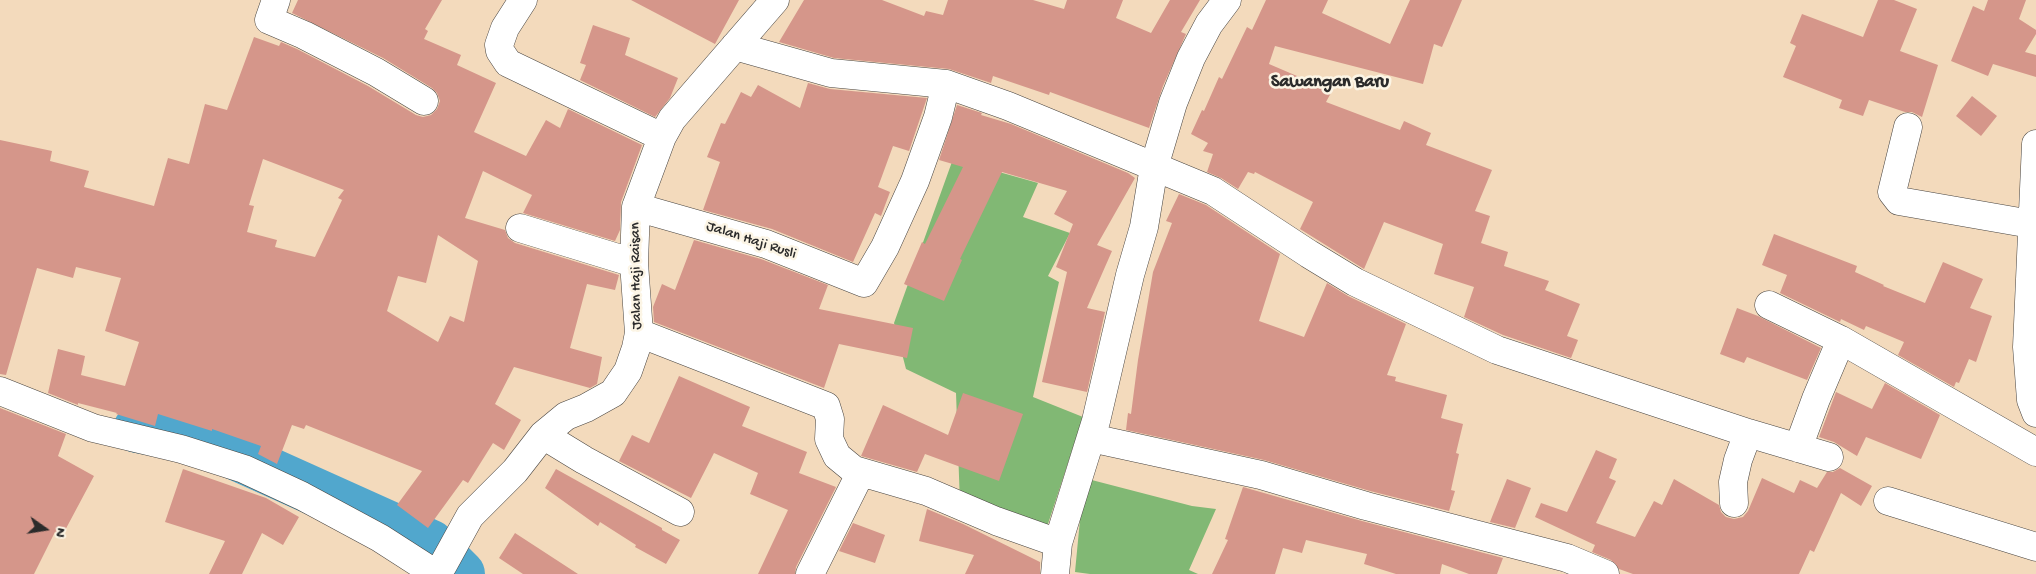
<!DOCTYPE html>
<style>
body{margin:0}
#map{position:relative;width:2036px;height:574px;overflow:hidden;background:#f3dabc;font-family:"Gochi Hand",sans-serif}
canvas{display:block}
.north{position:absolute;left:20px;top:504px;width:50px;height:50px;-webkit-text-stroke:4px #fcf5e5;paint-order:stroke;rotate:103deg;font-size:14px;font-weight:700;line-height:20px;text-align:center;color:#2b2b2b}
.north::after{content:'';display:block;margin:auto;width:18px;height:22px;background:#2b2b2b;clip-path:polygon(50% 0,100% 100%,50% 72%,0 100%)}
</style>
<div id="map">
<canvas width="2036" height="574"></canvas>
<div class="north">N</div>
</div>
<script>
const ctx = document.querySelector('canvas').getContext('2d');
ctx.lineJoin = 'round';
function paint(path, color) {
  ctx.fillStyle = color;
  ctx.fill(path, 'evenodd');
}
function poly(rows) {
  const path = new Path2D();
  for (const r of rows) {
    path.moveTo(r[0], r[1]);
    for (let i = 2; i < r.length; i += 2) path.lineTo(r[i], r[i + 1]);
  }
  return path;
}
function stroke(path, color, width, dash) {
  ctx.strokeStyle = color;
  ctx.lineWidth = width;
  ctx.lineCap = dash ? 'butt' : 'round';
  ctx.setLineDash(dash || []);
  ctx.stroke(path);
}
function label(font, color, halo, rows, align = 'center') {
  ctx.font = font + ' "Gochi Hand",sans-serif';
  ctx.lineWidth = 5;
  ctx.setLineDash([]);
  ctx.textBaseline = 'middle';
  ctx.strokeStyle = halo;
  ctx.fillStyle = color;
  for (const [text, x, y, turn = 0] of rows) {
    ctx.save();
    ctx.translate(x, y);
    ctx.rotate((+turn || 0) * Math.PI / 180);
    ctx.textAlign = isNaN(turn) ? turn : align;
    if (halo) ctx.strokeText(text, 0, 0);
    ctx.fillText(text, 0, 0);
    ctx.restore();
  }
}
paint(poly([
 [953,159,1038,183,1023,217,1070,233,1048,276,1059,282,1033,397,1083,417,1046,530,960,504,956,393,906,369,894,323],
 [1084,478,1192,506,1216,509,1189,570,1198,574,1090,574,1075,572]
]), '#81b874');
stroke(poly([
 [137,429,202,441,431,544,461,574]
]), '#51a7cd', 48);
paint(poly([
 [298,0,442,0,425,29,428,31,424,39,461,55,457,65,496,83,474,132,526,156,546,120,560,128,568,109,642,145,621,202,620,230,615,241,523,213,532,195,483,171,465,218,505,230,508,238,515,243,619,275,615,290,587,284,570,348,602,357,597,384,590,388,514,367,495,404,521,420,504,450,493,443,468,483,463,480,428,528,397,505,422,471,306,425,304,429,292,425,277,464,258,454,261,446,212,429,212,431,158,414,155,426,116,414,117,413,78,403,78,405,48,393,58,349,85,356,81,375,125,386,139,342,105,331,121,278,76,267,73,278,37,268,6,375,0,374,0,140,52,151,50,161,89,171,84,187,154,206,168,158,189,164,205,104,227,110,254,37,279,46,281,42,297,49,368,86,416,115,423,117,431,115,437,109,440,101,437,93,432,88,383,58,292,13],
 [263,159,344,190,338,198,342,200,315,257,275,247,277,240,247,232,254,206,249,205],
 [438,235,478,261,464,322,450,316,438,342,387,311,398,276,426,283],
 [631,0,739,0,715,44],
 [804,0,882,0,924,16,926,11,943,15,948,0,1033,0,1064,9,1067,0,1123,0,1116,18,1151,33,1170,0,1200,0,1181,32,1186,34,1163,86,1149,128,1050,92,1049,95,993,76,991,83,949,69,834,58,779,42],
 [1266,0,1328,0,1322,13,1390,44,1410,0,1462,0,1442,47,1434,44,1423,84,1275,46,1269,64,1332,91,1326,102,1400,130,1404,121,1431,133,1426,145,1492,170,1475,211,1490,216,1481,243,1508,252,1504,266,1549,281,1545,290,1580,304,1567,336,1578,340,1571,358,1503,335,1464,317,1474,287,1434,274,1443,244,1384,222,1364,269,1300,229,1313,202,1255,172,1254,174,1248,172,1238,189,1221,178,1207,172,1213,154,1203,151,1208,143,1191,134,1202,110,1204,111,1219,77,1222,79,1247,27,1252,30],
 [1878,0,1894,0,1917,9,1900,51,1938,65,1922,117,1912,112,1905,112,1869,100,1863,116,1839,108,1842,100,1783,77,1796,46,1790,43,1802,14,1863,37],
 [1988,0,2026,0,2019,19,2036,30,2036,34,2025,52,2036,55,2036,77,1993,64,1988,76,1951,61,1973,6,1984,11],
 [593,25,630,38,625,55,678,78,670,98,655,117,580,80,586,65,580,63],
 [808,83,830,89,927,98,909,151,893,146,878,187,890,192,881,216,875,213,853,262,772,229,703,210,720,162,707,157,721,123,725,124,741,92,751,97,758,85,800,108],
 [1972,96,1997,116,1981,136,1956,116],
 [957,105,982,113,981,115,1011,124,1128,173,1135,178,1097,245,1112,251,1087,308,1105,312,1087,392,1042,382,1067,272,1056,267,1073,224,1054,214,1067,191,1002,172,960,259,962,260,944,301,904,284,922,242,925,244,963,167,939,160],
 [1179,194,1206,205,1280,254,1259,321,1304,337,1327,283,1348,296,1406,324,1387,375,1396,377,1395,381,1447,395,1441,418,1463,424,1456,453,1459,454,1451,490,1455,491,1449,511,1370,491,1264,460,1126,430,1128,413,1131,414,1138,360,1153,272,1172,223,1166,221],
 [1774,234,1857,266,1855,272,1884,285,1883,286,1925,303,1943,262,1983,279,1970,308,1992,316,1976,362,1969,359,1959,383,1956,382,1954,387,1898,355,1904,342,1866,326,1864,330,1841,319,1840,322,1780,293,1787,275,1762,265],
 [694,240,761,259,828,285,819,309,913,328,907,358,839,344,824,388,654,322,653,307,662,284,675,290],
 [1737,308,1758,316,1821,348,1807,380,1747,357,1744,363,1720,354],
 [679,376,750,407,742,426,807,452,799,473,836,487,796,567,795,574,758,574,788,510,750,494,758,473,714,453,691,498,619,461,632,435,649,443],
 [1885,383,1940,415,1921,459,1866,437,1857,456,1834,442,1819,437,1836,392,1872,409],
 [963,393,1023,414,999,481,925,454,917,472,861,456,883,405,948,435],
 [0,408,66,434,58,456,94,476,62,536,55,532,34,574,0,574],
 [1596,450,1617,459,1609,478,1616,481,1596,523,1635,537,1654,501,1662,505,1674,479,1719,505,1721,512,1726,517,1734,519,1743,517,1748,511,1762,478,1794,493,1800,480,1817,488,1827,472,1833,472,1840,468,1872,486,1861,506,1841,493,1814,552,1810,550,1799,574,1633,574,1619,569,1611,560,1592,552,1595,545,1535,517,1541,503,1567,512],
 [183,469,266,498,299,517,283,545,262,533,242,574,209,574,225,541,165,522],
 [556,469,662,528,662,530,680,540,666,564,635,547,636,545,600,522,598,526,545,488],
 [1507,479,1531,488,1515,528,1490,522],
 [1243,487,1362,521,1503,558,1497,574,1469,574,1442,564,1440,574,1396,574,1364,564,1367,554,1306,540,1302,553,1283,548,1275,574,1212,574,1228,540,1225,539],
 [927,509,963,524,1040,562,1040,574,965,574,974,555,919,541],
 [853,523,885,535,875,563,839,551],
 [515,533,578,574,523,574,499,558]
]), '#d5968a');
const street = poly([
 [276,0,269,20,304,35,376,72,424,101],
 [523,0,505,28,499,45,500,51,508,63,662,137],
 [735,46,831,73,946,84,1008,106,1213,191,1309,254,1355,282,1497,350,1748,433,1829,457],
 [1908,127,1892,192,1899,201,2031,224],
 [2036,144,2027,347,2031,400,2036,413],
 [636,207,766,244,864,283,885,247,915,181,938,117,946,84],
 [520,228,634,263],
 [1769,305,1841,340,2036,452],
 [639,333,826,406,830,419,829,439,837,456,854,470,926,491,996,521,1058,543],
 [0,391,93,428,181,449,244,469,302,496,380,538,436,574],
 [543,435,584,460,680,512],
 [1091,438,1261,475,1366,506,1567,558,1605,574],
 [1798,448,1816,399,1841,340],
 [1888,501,2036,547],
 [1734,503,1733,482,1738,460,1748,433],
 [435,573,443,565,470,516,515,471,543,435,566,416,586,408,613,393,628,371,636,348,639,333,634,263,636,207,662,137,672,119,775,0],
 [810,574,861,472],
 [1055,574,1058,543,1096,421,1130,275,1144,227,1154,167,1173,103,1191,58,1209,24,1227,0]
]);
stroke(street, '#494541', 29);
stroke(street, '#fff', 28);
label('15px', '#2b2b2b', '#fcf5e5', [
 ["Jalan Haji Rusli",751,241,18],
 ["Jalan Haji Raisan",637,276,-91]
]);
label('bold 18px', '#2b2b2b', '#fcf5e5', [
 ["Sawangan Baru",1330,83]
]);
</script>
